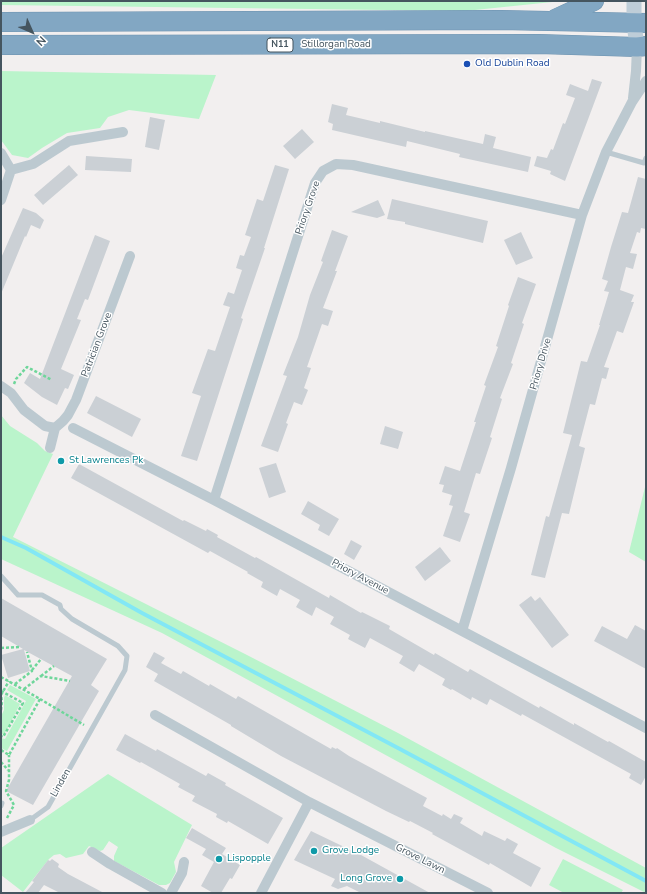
<!DOCTYPE html>
<style>
body{margin:0}
#map{position:relative;width:647px;height:894px;overflow:hidden;background:#f2efef;font-family:"Nunito Sans",sans-serif}
canvas{display:block}
.frame{position:absolute;inset:0;border:2px solid #45555f;pointer-events:none}
.north{position:absolute;left:12px;top:12px;width:40px;height:40px;-webkit-text-stroke:3px #fff;paint-order:stroke;rotate:135deg;font-size:11px;font-weight:700;line-height:16px;text-align:center;color:#45555f}
.north::after{content:'';display:block;margin:auto;width:14px;height:18px;background:#45555f;clip-path:polygon(50% 0,100% 100%,50% 72%,0 100%)}
</style>
<div id="map">
<canvas width="647" height="894"></canvas>
<div class="frame"></div>
<div class="north">N</div>
</div>
<script>
const ctx = document.querySelector('canvas').getContext('2d');
ctx.lineJoin = 'round';
function paint(path, color) {
  ctx.fillStyle = color;
  ctx.fill(path, 'evenodd');
}
function poly(rows) {
  const path = new Path2D();
  for (const r of rows) {
    path.moveTo(r[0], r[1]);
    for (let i = 2; i < r.length; i += 2) path.lineTo(r[i], r[i + 1]);
  }
  return path;
}
function stroke(path, color, width, dash) {
  ctx.strokeStyle = color;
  ctx.lineWidth = width;
  ctx.lineCap = dash ? 'butt' : 'round';
  ctx.setLineDash(dash || []);
  ctx.stroke(path);
}
function label(font, color, halo, rows, align = 'center') {
  ctx.font = font + ' "Nunito Sans",sans-serif';
  ctx.lineWidth = 3;
  ctx.setLineDash([]);
  ctx.textBaseline = 'middle';
  ctx.strokeStyle = halo;
  ctx.fillStyle = color;
  for (const [text, x, y, turn = 0] of rows) {
    ctx.save();
    ctx.translate(x, y);
    ctx.rotate((+turn || 0) * Math.PI / 180);
    ctx.textAlign = isNaN(turn) ? turn : align;
    if (halo) ctx.strokeText(text, 0, 0);
    ctx.fillText(text, 0, 0);
    ctx.restore();
  }
}
paint(poly([
 [1,1,562,1,465,11,1,5],
 [1,71,216,75,199,119,129,110,108,117,100,128,67,133,42,148,28,158,12,155,1,140],
 [1,415,10,426,37,443,45,451,53,454,13,537,247,655,398,733,646,868,646,893,556,848,162,633,1,559],
 [646,483,646,562,629,552],
 [10,685,36,699,7,751,1,748,1,738,5,739,26,701,7,690],
 [5,695,20,704,4,735,1,733,1,716,4,710,4,698],
 [108,774,192,825,174,862,176,872,170,883,166,885,159,885,114,861,114,856,118,847,109,841,103,850,100,851,89,846,83,854,66,858,60,854,54,855,49,859,23,892,1,875,1,848],
 [563,859,623,890,621,893,564,893,549,885]
]), '#baf4cb');
stroke(poly([
 [1,537,26,548,142,613,398,748,646,881]
]), '#82e7f5', 4);
paint(poly([
 [592,79,602,82,565,181,550,174,551,171,534,166,537,156,547,158,551,149,553,150,563,123,565,124,575,98,566,95,570,84,588,91],
 [332,104,348,108,346,115,380,123,380,121,425,132,425,131,483,144,485,134,496,137,493,148,531,157,528,172,459,157,460,154,407,141,406,147,332,130,333,124,328,122],
 [150,117,165,120,159,150,145,147],
 [302,129,314,142,295,159,283,146],
 [86,156,132,159,131,172,85,170],
 [69,165,78,175,43,205,34,195],
 [275,165,289,169,264,248,265,248,241,318,243,319,197,461,181,456,201,396,192,393,208,349,215,351,230,307,223,305,228,292,234,294,242,270,236,268,240,255,244,256,251,237,245,235,257,199,263,201],
 [638,177,646,179,646,229,641,228,640,233,637,232,630,253,637,254,633,269,626,267,620,290,634,295,631,302,634,302,623,333,617,331,604,367,609,368,606,379,602,378,595,405,590,404,579,446,585,448,569,514,562,513,545,578,531,575,546,516,549,517,572,435,563,433,581,361,587,362,600,325,599,325,609,292,604,291,608,281,602,279,611,247,622,212,628,213],
 [392,199,488,221,483,243,405,224,405,222,387,219],
 [378,200,385,215,377,218,351,212],
 [23,208,36,213,44,220,40,229,31,225,26,237,25,236,1,294,1,258],
 [332,230,348,236,335,271,337,271,323,308,333,311,328,326,322,324,307,367,311,368,304,388,308,390,302,405,294,402,286,423,288,424,278,452,261,446,287,376,283,375,298,337,310,295,323,262,321,261],
 [521,232,533,258,516,265,504,240],
 [95,235,110,241,88,300,85,299,77,319,81,320,61,369,74,375,68,389,65,388,57,405,42,397,24,383,30,373,40,379],
 [518,277,536,284,522,323,524,324,511,363,513,364,500,398,502,399,490,437,492,438,480,474,476,473,464,512,470,514,460,542,443,536,453,506,449,505,452,495,442,492,444,485,439,484,445,466,460,471,476,422,474,422,486,386,484,385,498,347,496,346,509,306,508,305],
 [96,396,141,419,132,437,87,413],
 [385,426,403,432,398,449,380,444],
 [276,463,286,492,269,498,259,468],
 [79,464,183,521,184,520,206,531,207,529,218,535,217,537,255,558,256,557,329,598,330,595,361,613,362,612,390,626,389,629,434,655,435,653,468,672,470,669,539,708,540,706,574,725,574,723,608,742,609,741,646,762,646,776,641,785,629,778,631,774,522,714,521,716,490,699,487,705,472,697,471,700,452,689,451,690,442,685,445,679,419,664,414,672,399,663,403,656,370,638,365,648,348,639,350,635,330,624,334,617,316,607,312,616,296,607,300,600,280,589,277,596,261,587,263,582,247,573,248,572,210,551,208,553,71,478],
 [308,501,339,519,329,536,318,530,320,525,301,514],
 [351,540,362,546,354,560,344,554],
 [440,547,451,561,425,581,415,567],
 [531,596,535,601,540,597,569,635,552,648,519,605],
 [1,598,107,659,91,685,99,691,33,805,6,791,72,676,24,650,30,671,8,678,1,655,23,649,1,636],
 [635,625,646,631,646,669,594,641,602,626,627,639],
 [154,652,165,658,161,663,181,674,183,671,209,686,210,684,236,699,238,696,331,749,332,747,336,749,337,748,349,756,427,798,423,806,442,816,443,814,451,819,454,814,463,818,460,823,482,836,484,831,505,841,507,838,518,844,513,853,541,868,531,887,490,863,489,865,432,834,433,833,410,821,409,822,386,811,281,756,231,726,231,725,154,681,158,674,146,667],
 [125,734,156,751,157,749,206,776,208,773,226,783,225,785,283,818,268,844,228,821,227,823,216,817,217,814,192,801,195,796,178,787,180,784,141,762,140,763,116,750],
 [192,828,226,848,222,854,240,865,232,879,230,878,221,893,213,893,201,886,214,862,202,855,206,849,186,838],
 [311,831,361,855,430,893,361,893,347,886,338,889,331,886,335,879,294,860],
 [52,859,59,864,58,867,68,874,104,893,60,893,44,885,38,893,25,893,34,882,32,881,48,860,50,861]
]), '#cbd0d5');
const highway = poly([
 [555,19,594,1],
 [1,22,501,20,646,23],
 [1,45,539,44,637,47,646,46]
]);
stroke(highway, '#6d92af', 20);
stroke(poly([
 [14,384,16,379,27,367,52,380],
 [1,648,19,647],
 [32,670,41,659],
 [41,676,54,666],
 [1,677,40,699,9,755,1,750],
 [15,684,32,671,27,652],
 [24,689,41,676,70,681],
 [1,691,23,703,3,737,1,736],
 [1,695,9,681],
 [40,699,84,725],
 [1,710,2,702,1,695],
 [1,762,8,770],
 [7,818,14,805,6,791,9,780,9,755]
]), '#6ed69a', 2.5, [3, 2]);
stroke(poly([
 [606,152,644,163,646,158],
 [1,576,18,595,42,595,60,605,61,609,72,619,118,646,127,656,125,670,48,807,30,820],
 [1,803,2,803,1,806]
]), '#bcc9d0', 5);
stroke(poly([
 [633,98,636,71,637,47],
 [1,153,11,170],
 [11,170,33,164,69,141,123,132],
 [1,200,11,170],
 [1,386,11,393,24,410,45,426,55,428,63,421,68,415,76,400,130,256],
 [73,428,214,500,646,728],
 [50,448,55,428],
 [214,500,315,183,323,171,336,164,353,165,582,215],
 [462,631,511,468,582,215,606,152,632,102,646,81],
 [155,715,309,802,488,893],
 [1,832,30,820],
 [92,852,110,864,162,893],
 [171,893,182,873,184,862],
 [261,893,309,802]
]), '#bcc9d0', 10);
stroke(poly([
 [634,1,634,23,637,47]
]), '#becdd8', 15);
stroke(highway, '#82a7c3', 19);
for (const [x, y, r, color] of [
 [467,64,4,"#1a4fb4"],
 [61,461,4,"#0f9aa8"],
 [314,851,4,"#0f9aa8"],
 [219,859,4,"#0f9aa8"],
 [400,879,4,"#0f9aa8"]
]) {
  const dot = new Path2D();
  dot.arc(x, y, r, 0, 2 * Math.PI);
  ctx.fillStyle = color;
  ctx.fill(dot);
  stroke(dot, '#fff', 1.5);
}
for (const [x, y, w] of [
 [280,45,26]
]) {
  const box = new Path2D();
  box.roundRect(x - w / 2, y - 7, w, 14, 3);
  ctx.fillStyle = '#fff';
  ctx.fill(box);
  stroke(box, '#45555f', 1);
}
label('bold 9px', '#45555f', null, [
 ["N11",280,45]
]);
label('10px', '#45555f', '#fff', [
 ["Stillorgan Road",336,45],
 ["Priory Grove",308,208,-71],
 ["Patrician Grove",97,345,-69],
 ["Priory Drive",541,364,-74],
 ["Priory Avenue",360,577,28],
 ["Linden",61,783,-61],
 ["Grove Lawn",420,859,27]
]);
label('10px', '#164399', '#fff', [
 ["Old Dublin Road",475,64]
], 'left');
label('10px', '#0d838f', '#fff', [
 ["St Lawrences Pk",69,461],
 ["Grove Lodge",322,851],
 ["Lispopple",227,859],
 ["Long Grove",392,879,"right"]
], 'left');
</script>
